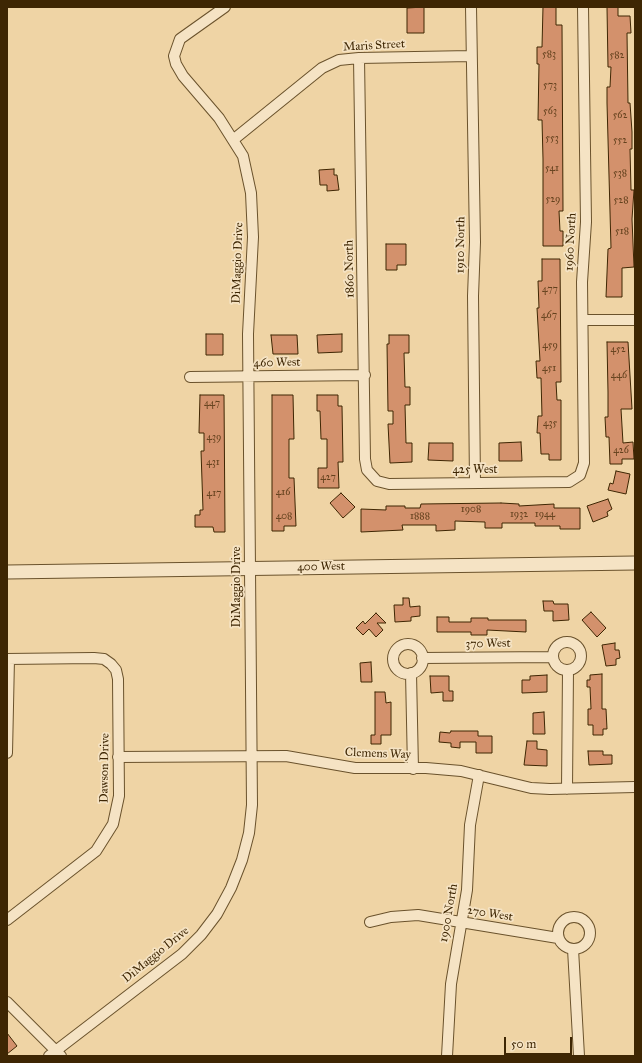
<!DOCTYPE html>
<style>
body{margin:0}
#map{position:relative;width:642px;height:1063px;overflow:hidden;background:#efd4a5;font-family:"IM FELL Great Primer",serif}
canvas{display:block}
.frame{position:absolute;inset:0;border:8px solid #3e2603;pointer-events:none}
.scale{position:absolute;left:504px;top:1037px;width:68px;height:18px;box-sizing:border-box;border:2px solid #3e2603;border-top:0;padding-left:5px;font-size:12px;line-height:14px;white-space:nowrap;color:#3e2603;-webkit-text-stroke:3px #f5e3c4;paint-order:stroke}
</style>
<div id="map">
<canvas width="642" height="1063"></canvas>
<div class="frame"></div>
<div class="scale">50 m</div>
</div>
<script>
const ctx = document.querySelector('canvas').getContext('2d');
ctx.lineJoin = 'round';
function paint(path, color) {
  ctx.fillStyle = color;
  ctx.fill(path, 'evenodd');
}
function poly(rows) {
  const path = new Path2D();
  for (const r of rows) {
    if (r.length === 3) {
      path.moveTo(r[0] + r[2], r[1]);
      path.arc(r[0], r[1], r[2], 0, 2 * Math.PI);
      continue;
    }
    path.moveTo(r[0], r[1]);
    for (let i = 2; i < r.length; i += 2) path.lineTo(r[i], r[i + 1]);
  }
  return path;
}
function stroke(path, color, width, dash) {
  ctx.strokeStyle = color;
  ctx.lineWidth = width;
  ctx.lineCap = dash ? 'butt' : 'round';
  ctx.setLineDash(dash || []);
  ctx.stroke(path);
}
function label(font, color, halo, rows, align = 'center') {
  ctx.font = font + ' "IM FELL Great Primer",serif';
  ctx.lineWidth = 3.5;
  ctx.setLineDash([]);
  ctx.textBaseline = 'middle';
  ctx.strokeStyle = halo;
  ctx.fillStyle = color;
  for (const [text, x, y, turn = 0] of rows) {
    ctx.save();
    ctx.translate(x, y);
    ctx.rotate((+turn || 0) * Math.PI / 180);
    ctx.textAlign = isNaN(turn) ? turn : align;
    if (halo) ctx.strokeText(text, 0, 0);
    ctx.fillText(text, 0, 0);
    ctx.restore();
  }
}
const building = poly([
 [424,7,424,33,407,33,407,8,424,7],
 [543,7,556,7,556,25,562,25,563,211,559,211,560,231,563,231,563,246,543,246,543,159,542,120,538,120,539,64,537,64,537,47,542,47,543,7],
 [607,7,618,7,618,16,630,16,631,33,627,33,628,103,630,103,632,132,632,149,630,149,631,190,634,190,632,219,634,267,622,268,622,297,606,297,608,249,611,248,607,103,607,87,610,87,611,67,608,67,607,7],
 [334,169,334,175,337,175,339,190,327,191,327,185,320,185,319,170,334,169],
 [386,244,406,244,406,265,397,265,397,270,386,270,386,244],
 [542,259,560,259,561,382,556,382,557,400,561,400,561,460,549,460,549,454,541,454,540,433,537,433,538,416,542,416,541,378,537,378,536,361,540,361,537,308,539,308,538,281,542,281,542,259],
 [206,334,223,334,223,355,206,355,206,334],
 [342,334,342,352,318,353,317,335,342,334],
 [271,335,297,335,298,354,273,354,271,335],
 [389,335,409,335,409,353,404,353,405,387,410,387,410,405,405,405,406,443,412,443,412,462,390,463,388,424,393,424,393,411,388,411,387,344,389,344,389,335],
 [607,342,628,342,632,409,621,409,623,443,633,442,634,459,622,459,622,464,610,464,609,437,606,437,605,417,608,417,608,392,607,342],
 [200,395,224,395,225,532,214,532,213,527,195,527,195,515,200,515,200,510,203,510,201,451,204,451,204,433,199,433,200,395],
 [272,395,293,395,294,439,289,439,289,478,294,478,296,526,284,526,284,531,272,531,272,395],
 [317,395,338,395,338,406,342,406,343,462,338,462,339,488,318,488,318,468,327,468,327,439,321,439,320,411,317,411,317,395],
 [521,442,522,461,499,461,499,443,521,442],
 [429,443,453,443,453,461,428,460,429,443],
 [616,471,630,474,626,494,608,490,610,483,613,484,616,471],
 [341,493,355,507,343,518,330,503,341,493],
 [608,499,612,509,607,512,608,516,593,522,587,506,608,499],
 [501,503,519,504,519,506,554,504,554,508,580,508,580,529,560,529,560,526,535,526,535,523,502,523,502,528,485,528,485,522,455,521,455,530,436,531,436,525,402,525,403,530,361,532,361,509,386,510,386,506,405,506,405,508,420,508,421,504,501,503],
 [403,598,409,598,410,607,420,606,420,616,411,617,411,621,395,622,394,605,403,605,403,598],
 [543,601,553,601,554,604,568,604,569,620,553,621,553,611,544,611,543,601],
 [591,612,606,628,597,637,582,620,591,612],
 [376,613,386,623,377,623,383,630,376,637,369,629,363,635,356,628,363,621,365,624,376,613],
 [437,617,449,617,449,622,471,622,471,618,488,618,488,620,526,620,526,632,487,630,487,635,471,635,471,632,437,632,437,617],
 [615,643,615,650,619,650,620,658,616,659,616,665,606,666,602,645,615,643],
 [371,662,372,682,361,682,360,663,371,662],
 [602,674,602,709,606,709,607,729,603,729,603,735,593,735,593,725,588,725,588,709,591,709,590,687,587,687,587,680,590,680,590,675,602,674],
 [547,675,547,692,522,693,522,680,530,680,530,676,547,675],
 [430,676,449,676,449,691,453,691,453,701,443,701,443,692,431,693,430,676],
 [375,692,385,692,386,703,391,702,391,735,381,735,381,744,371,744,371,735,375,735,375,692],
 [544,712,545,734,533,734,533,713,544,712],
 [451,731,478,731,478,736,492,736,492,753,476,753,476,742,460,742,460,748,451,747,451,743,439,742,440,732,450,733,451,731],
 [527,741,537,741,537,749,547,750,547,766,524,765,527,741],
 [588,751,603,751,603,755,612,755,612,764,589,765,588,751],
 [7,1033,17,1046,7,1054,7,1033]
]);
paint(building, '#d3916c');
stroke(building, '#3e2603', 1);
const minor = poly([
 [471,7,475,242,473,296,475,483],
 [359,58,365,459,367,470,377,481,389,484,569,482,580,475,584,463,582,282,586,222,583,7],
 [233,140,322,68,339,60,359,58,471,56],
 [583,320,635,320],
 [190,377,365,375],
 [567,656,14],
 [408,659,15],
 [422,658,553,657],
 [7,659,94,658,104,659,111,664,116,670,118,679,119,796,113,824,96,851,7,920],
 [411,673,413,769],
 [7,753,9,659],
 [118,757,286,756,355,768,426,768,461,771,531,788,550,789,635,787],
 [567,789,568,670],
 [574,933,16],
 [370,922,391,917,418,915,558,938],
 [573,949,579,1056],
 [7,1002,61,1056],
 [49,1056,182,954,201,935,217,914,231,888,242,860,249,833,252,805,248,334,253,237,251,193,243,156,219,118,183,76,176,64,174,56,180,39,225,7],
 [447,1056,451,984,467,890,470,825,479,775]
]);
const tertiary = poly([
 [7,572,635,563]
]);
stroke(minor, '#6a522c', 12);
stroke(tertiary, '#6a522c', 15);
stroke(minor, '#f5e3c4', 10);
stroke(tertiary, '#f5e3c4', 13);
label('10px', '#63411d', null, [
 ["583",549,55],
 ["582",617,56],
 ["573",550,86],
 ["563",550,112],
 ["562",620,116],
 ["553",552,139],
 ["552",620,141],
 ["541",552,169],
 ["538",620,174],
 ["529",553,200],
 ["528",621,201],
 ["518",622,232],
 ["477",550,290],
 ["467",549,316],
 ["459",550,346],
 ["452",618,350],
 ["451",549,369],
 ["446",619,376],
 ["447",212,404],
 ["435",550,424],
 ["439",214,438],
 ["426",621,451],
 ["431",213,463],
 ["427",328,478],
 ["416",283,493],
 ["417",214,494],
 ["1908",471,510],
 ["1932",519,515],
 ["1944",545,515],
 ["408",284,517],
 ["1888",420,517]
]);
label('12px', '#3e2603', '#f5e3c4', [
 ["Maris Street",374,46,-3],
 ["1960 North",571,242,-87],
 ["1910 North",461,245,-89],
 ["DiMaggio Drive",238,263,-88],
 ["1860 North",350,269,-91],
 ["460 West",277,363,-1],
 ["425 West",475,470],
 ["400 West",321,567,-1],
 ["DiMaggio Drive",237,587,-90],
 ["370 West",488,644,-1],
 ["Clemens Way",378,754,2],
 ["Dawson Drive",105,768,-89],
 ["1900 North",449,913,-80],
 ["270 West",490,914,9],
 ["DiMaggio Drive",156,955,-39]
]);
</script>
